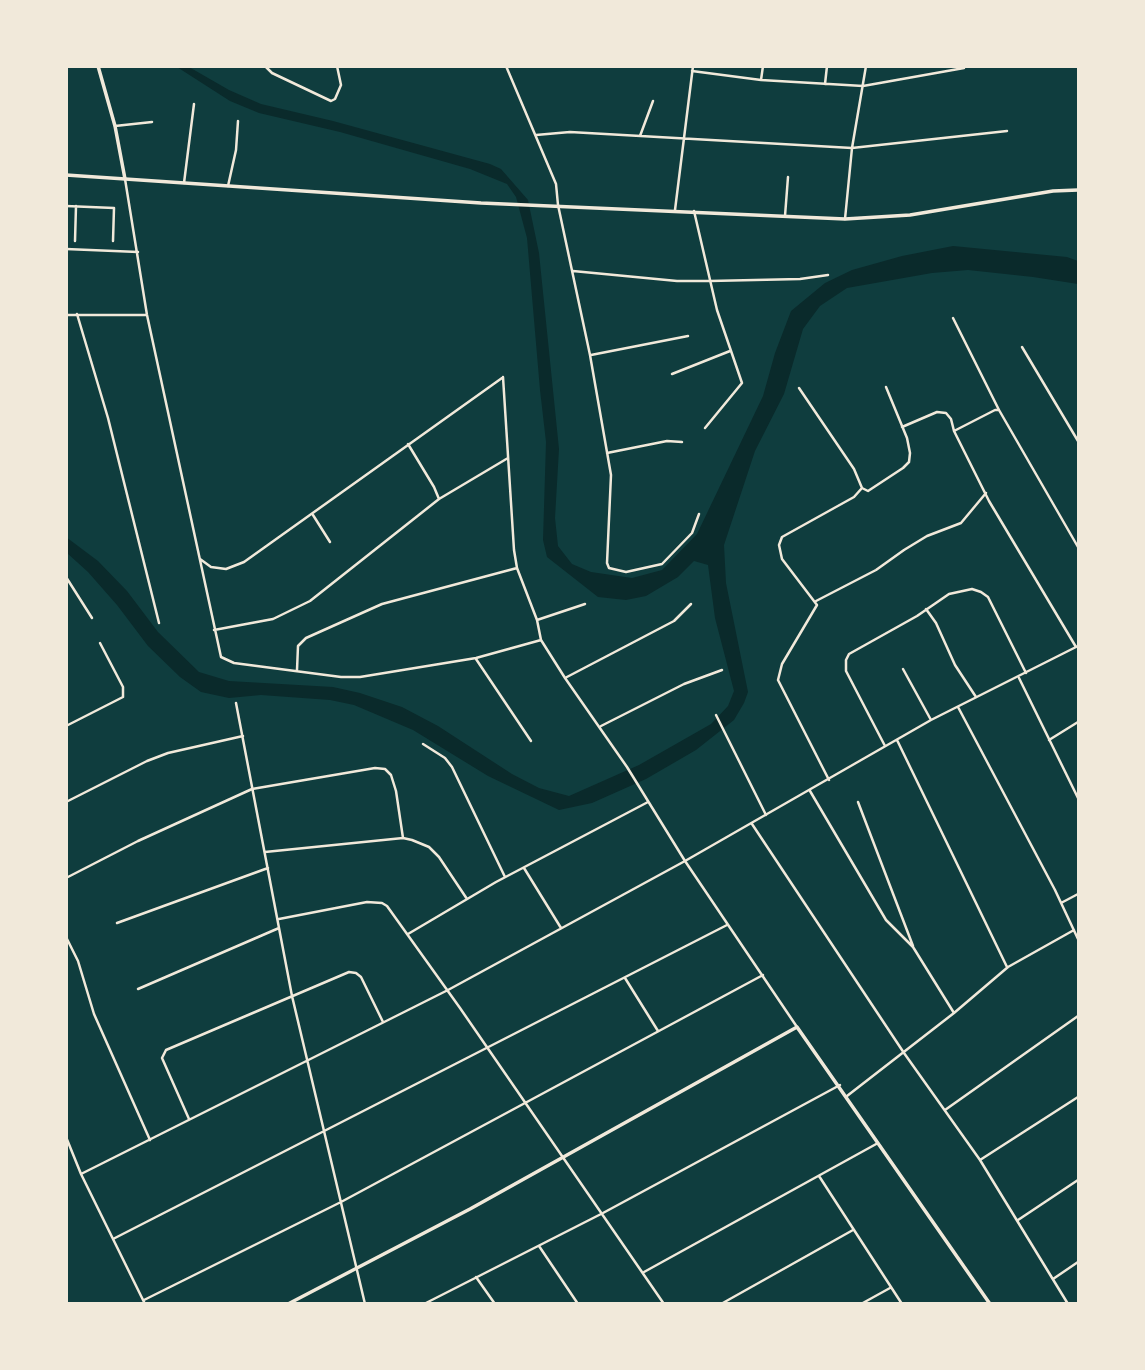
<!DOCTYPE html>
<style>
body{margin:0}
#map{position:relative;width:1145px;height:1370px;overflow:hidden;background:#0f3d3e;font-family:Poppins,sans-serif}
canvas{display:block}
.frame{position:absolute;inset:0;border:68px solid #f1e9da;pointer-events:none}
</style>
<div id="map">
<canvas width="1145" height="1370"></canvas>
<div class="frame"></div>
</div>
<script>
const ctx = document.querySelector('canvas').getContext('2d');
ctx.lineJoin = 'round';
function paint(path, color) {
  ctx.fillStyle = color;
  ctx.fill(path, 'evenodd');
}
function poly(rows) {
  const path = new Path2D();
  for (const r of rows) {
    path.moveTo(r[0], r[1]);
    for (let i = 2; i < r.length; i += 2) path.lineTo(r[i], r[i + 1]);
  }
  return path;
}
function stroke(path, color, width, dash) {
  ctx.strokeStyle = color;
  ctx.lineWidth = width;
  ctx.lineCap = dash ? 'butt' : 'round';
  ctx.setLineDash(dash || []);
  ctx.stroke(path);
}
paint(poly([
 [177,67,189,67,229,90,261,104,333,121,490,164,501,169,528,200,539,253,559,449,555,518,558,546,572,564,591,572,632,578,662,570,697,534,763,396,775,353,791,311,825,283,852,270,902,256,953,246,1067,257,1078,261,1078,284,1033,277,968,270,932,273,847,288,820,306,803,329,784,394,755,451,724,545,726,583,748,692,744,703,734,720,696,750,646,779,592,803,559,810,488,776,413,730,354,705,330,700,261,695,229,698,201,692,180,677,148,646,117,605,88,572,67,553,66,537,98,561,127,591,158,632,199,672,229,681,333,687,360,693,402,707,438,726,512,774,539,788,569,796,639,765,711,724,728,706,734,691,715,618,708,565,694,561,678,577,646,596,626,600,598,597,547,557,543,540,546,442,540,390,527,238,516,197,507,184,470,169,340,132,259,113,230,101]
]), '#0a2a2b');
stroke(poly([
 [265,66,272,73,331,101,335,99,341,85,337,66],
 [506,66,556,184,558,205,590,355,611,475,607,563,609,568,626,572,662,564,692,533,699,514],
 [1078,66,1078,67],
 [692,71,761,80,863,86,964,68],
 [761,80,763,66],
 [825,84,827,66],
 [115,126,152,122],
 [536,135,570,132,852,148,1007,131],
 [640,136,653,101],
 [125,179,147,315,221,657,234,663,341,677,360,677,476,658,541,640],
 [184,183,194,104],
 [228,186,236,150,238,121],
 [66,206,114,208,113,241],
 [675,210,693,66],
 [694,211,717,310,742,383,705,428],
 [785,216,788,177],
 [845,219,852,148,866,66],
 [75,241,76,206],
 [66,249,138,252],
 [573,271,677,281,710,281,800,279,828,275],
 [77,314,108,418,159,623],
 [66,315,147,315],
 [953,318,999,410],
 [1022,347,1078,441],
 [591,355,688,336],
 [672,374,730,351],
 [503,377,514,550,517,568,537,620,541,640,565,678,627,767,685,861,797,1027],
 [799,388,854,469,862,488,854,497,782,537,779,545,782,559,817,605,782,664,778,680,829,780],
 [902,427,937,412,946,413,951,419,954,431,989,501,1076,647],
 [954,431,995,410,999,410,1078,547],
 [607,453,667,441,682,442],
 [862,488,868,491,903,468,909,462,910,453,907,438,886,387],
 [439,499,508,458],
 [313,515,330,542],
 [200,559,211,567,226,569,244,562,502,378],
 [66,577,92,618],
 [816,601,876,570,904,550,927,536,961,523,986,493],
 [926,609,936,623,955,665,976,697],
 [537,620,585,604],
 [214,630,273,619,310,601,439,499,434,487,408,444],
 [476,659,531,741],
 [903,669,931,720],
 [297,670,298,646,306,638,382,604,517,568],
 [565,678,674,621,691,604],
 [1019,678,1078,798],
 [236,703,292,996,365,1304],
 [958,707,1055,890,1078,939],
 [716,715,766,815],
 [66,726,123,697,123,687,100,643],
 [601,726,684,684,722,670],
 [897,740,1007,967],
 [1049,740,1078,722],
 [423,744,445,758,452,767,505,877],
 [885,746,846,671,846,660,849,654,917,616,949,594,972,589,981,592,988,597,1026,673],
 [810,791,886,920,913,947,954,1013],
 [66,802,147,761,168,753,243,736],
 [858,802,913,946],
 [752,824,904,1053,980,1160,1068,1304],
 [265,852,403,838,412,840,429,847,439,857,467,899],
 [524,868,561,928],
 [66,878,138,841,252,789,375,768,385,769,391,775,396,791,403,838],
 [1061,903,1078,894],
 [279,919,367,902,382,903,387,906,460,1008,664,1304],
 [117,923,268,868],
 [408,934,496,882,648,802],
 [66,937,78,961,94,1014,150,1140],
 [625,978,658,1031],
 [138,989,279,928],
 [847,1096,954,1013,1008,967,1074,930],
 [945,1110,1078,1016],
 [189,1119,162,1058,166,1050,349,972,356,973,361,977,383,1022],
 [66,1137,81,1174,145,1304],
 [980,1160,1078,1097],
 [81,1174,448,990,685,861,931,720,1078,646],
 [819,1176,902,1304],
 [1018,1220,1078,1180],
 [113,1239,727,925],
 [539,1246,578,1304],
 [644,1272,878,1143],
 [476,1277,495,1304],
 [1053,1279,1078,1262],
 [144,1300,341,1202,763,975],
 [424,1304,603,1213,840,1085],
 [721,1304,853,1230],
 [861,1304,890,1288]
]), '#f1e9da', 2.5);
stroke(poly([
 [98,66,115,126,125,179],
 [288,1304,470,1209,797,1027,990,1304]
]), '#f1e9da', 3.5);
stroke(poly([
 [66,175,481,203,845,219,910,215,1053,191,1078,190]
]), '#f1e9da', 3.5);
</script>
